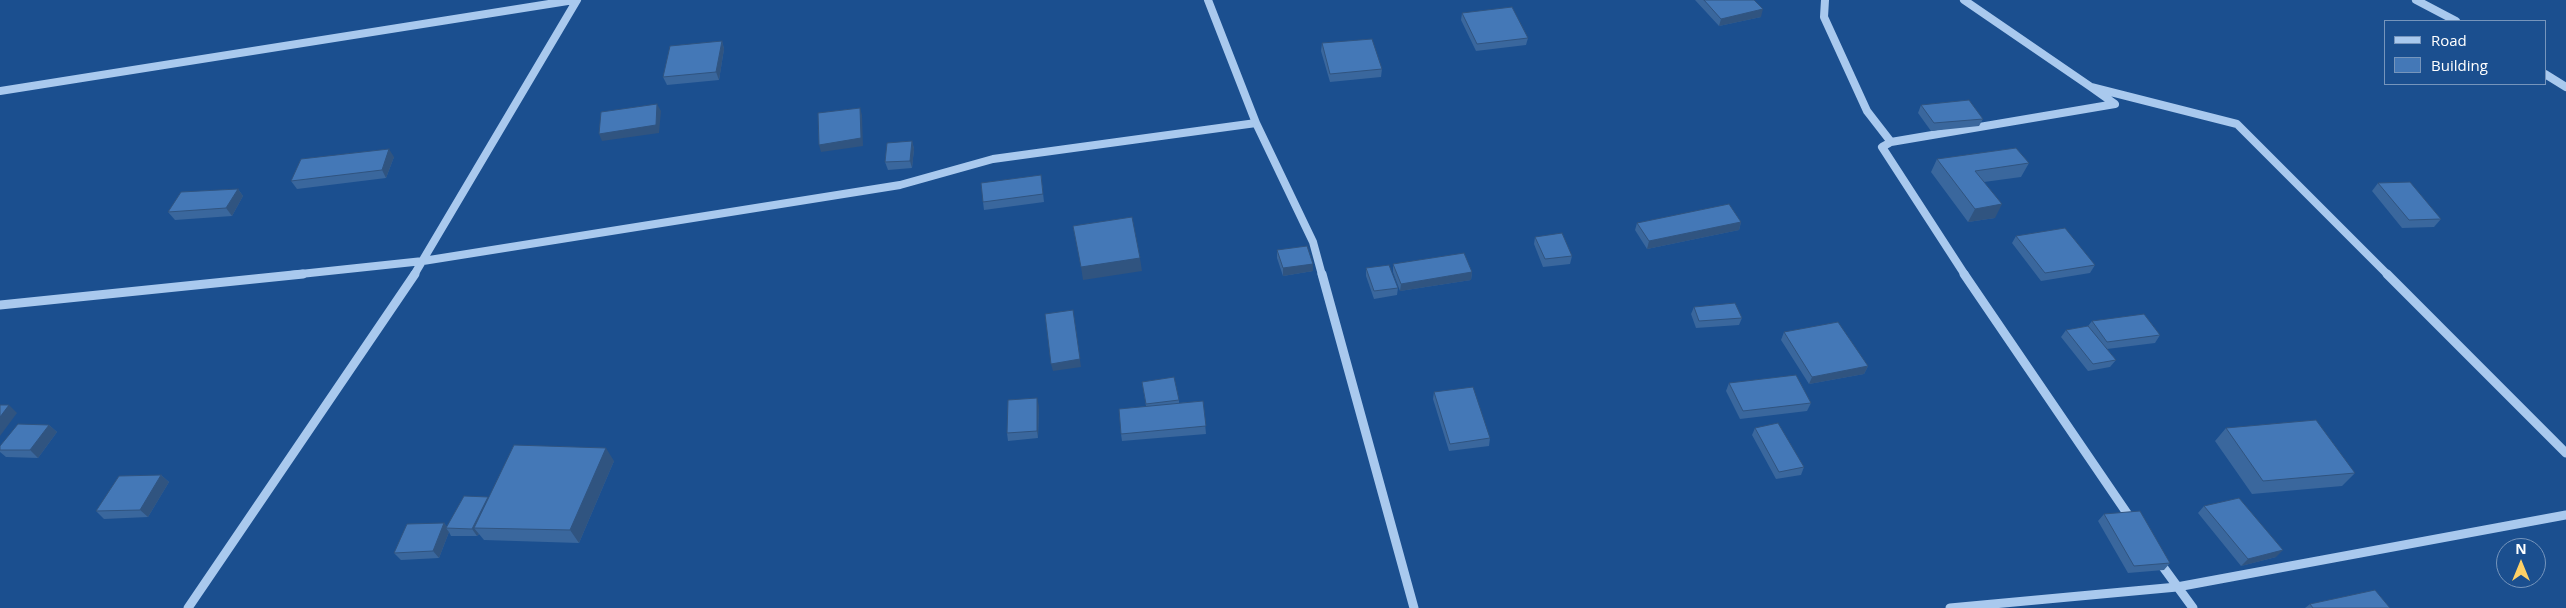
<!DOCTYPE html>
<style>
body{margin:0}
#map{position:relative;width:2566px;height:608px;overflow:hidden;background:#1b4f8f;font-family:"Open Sans",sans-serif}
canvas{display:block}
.legend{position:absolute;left:2384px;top:20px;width:162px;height:65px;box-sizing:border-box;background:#1b4f8f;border:1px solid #7695bc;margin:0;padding:6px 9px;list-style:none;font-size:15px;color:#fff}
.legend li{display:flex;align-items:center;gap:10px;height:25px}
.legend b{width:25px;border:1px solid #7695bc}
.north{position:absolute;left:2496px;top:538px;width:50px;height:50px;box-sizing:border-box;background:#1b4f8f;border:1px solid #7695bc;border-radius:50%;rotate:0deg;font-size:14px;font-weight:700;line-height:20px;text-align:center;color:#fff}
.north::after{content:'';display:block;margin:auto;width:18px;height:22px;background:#ffd166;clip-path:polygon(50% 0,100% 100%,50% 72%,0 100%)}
</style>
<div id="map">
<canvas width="2566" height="608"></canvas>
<ul class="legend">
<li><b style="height:6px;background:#a9c9ee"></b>Road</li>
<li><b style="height:14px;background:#4478b7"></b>Building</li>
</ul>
<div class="north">N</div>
</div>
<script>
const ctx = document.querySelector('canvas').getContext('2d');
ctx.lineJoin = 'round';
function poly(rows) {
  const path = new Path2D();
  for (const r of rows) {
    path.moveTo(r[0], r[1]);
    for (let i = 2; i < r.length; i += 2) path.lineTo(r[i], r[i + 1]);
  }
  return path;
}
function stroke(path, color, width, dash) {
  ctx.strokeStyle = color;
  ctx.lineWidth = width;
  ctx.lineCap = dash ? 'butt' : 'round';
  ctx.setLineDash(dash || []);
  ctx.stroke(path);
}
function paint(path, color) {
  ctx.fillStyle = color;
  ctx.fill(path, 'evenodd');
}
stroke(poly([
 [1208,0,1256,123,1313,242,1322,275],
 [1825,0,1824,17,1867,111,1891,142],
 [1964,0,2091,87,2237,124,2388,275],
 [2416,0,2456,21],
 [2545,74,2566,87],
 [0,91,574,0],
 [291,275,423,261,900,185,993,159,1256,123],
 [414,275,577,0],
 [1965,275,1882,147,1891,142,2115,104,2091,87]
]), '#a9c9ee', 8);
stroke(poly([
 [1322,274,1414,608],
 [1964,274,2133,522],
 [2387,274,2566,453],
 [0,305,303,274],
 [2158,560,2193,608],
 [188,608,415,274],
 [1950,608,2177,587,2566,515]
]), '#a9c9ee', 9);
paint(poly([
 [1695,0,1754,0,1761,17,1719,26],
 [1462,13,1528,38,1526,45,1476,51,1461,20],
 [722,41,724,49,719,80,667,85,663,77],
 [1322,43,1382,69,1381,77,1330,82,1321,51],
 [1921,105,1983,119,1979,126,1931,131,1918,113],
 [912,141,914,149,912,168,888,170,885,162],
 [394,157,386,178,297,189,291,181],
 [1937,159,2029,163,2021,177,1984,182,1995,218,1968,222,1931,172],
 [1041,175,1044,202,984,210,983,202],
 [2378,183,2441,219,2434,227,2402,228,2372,191],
 [238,189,243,196,232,216,175,220,168,212],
 [1741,222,1739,230,1647,249,1635,230,1637,223],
 [2016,236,2095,265,2090,273,2041,281,2012,243],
 [1535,237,1572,256,1570,264,1543,267,1534,244],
 [1277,250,1313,271,1283,276,1277,258],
 [1393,264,1472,272,1471,280,1400,291,1393,272],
 [1366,268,1398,288,1397,295,1374,299,1366,276],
 [1694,307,1742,318,1739,325,1696,328,1691,314],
 [2092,321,2160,335,2155,343,2107,349,2116,360,2110,367,2088,371,2061,337,2066,330,2088,326],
 [1784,332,1868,366,1864,374,1809,384,1781,340],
 [1142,382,1179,400,1179,403,1203,401,1206,434,1122,441,1121,434,1146,406],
 [1729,383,1811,403,1807,411,1740,419,1726,391],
 [1434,392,1490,438,1489,446,1449,451,1433,399],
 [1039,406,1038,438,1008,441,1007,433],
 [49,425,57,432,38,458,6,457,0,452,0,446],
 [1755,428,1804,467,1801,475,1776,479,1752,435],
 [2226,428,2355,473,2342,486,2252,494,2215,441],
 [614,461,579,543,484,540,479,534,477,536,451,536,449,532,439,558,401,560,394,553,444,523,447,527],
 [161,475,169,482,148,517,104,519,96,511],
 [2204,506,2276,557,2241,566,2198,513],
 [2104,514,2170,563,2164,570,2128,573,2098,521],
 [2310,604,2390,608,2305,608]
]), '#3a679d');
paint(poly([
 [1763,9,1761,17,1719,26,1721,19],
 [722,41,724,49,719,80,716,72],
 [657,104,661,111,659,133,602,141,599,134],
 [860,108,862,115,863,146,821,152,819,145],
 [912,141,914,149,912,168,910,161],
 [389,149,394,157,386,178,382,170],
 [238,189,243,196,232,216,226,208],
 [2002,204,1995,218,1968,222,1975,209],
 [1741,222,1739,230,1647,249,1649,241],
 [1140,258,1142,271,1083,280,1081,267],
 [1313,264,1313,271,1283,276,1283,268],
 [1472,272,1471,280,1400,291,1401,284],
 [1073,310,1081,367,1053,371,1051,364],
 [1868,366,1864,374,1809,384,1812,377],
 [1037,398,1039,406,1038,438,1037,431],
 [9,405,17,413,0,436,0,417],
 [49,425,57,432,38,458,30,450],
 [606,448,614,461,579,543,570,530],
 [161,475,169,482,148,517,140,510],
 [488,497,474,528,479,534,477,536,472,529],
 [444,523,448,528,446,528,449,532,439,558,433,551],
 [2283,550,2276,557,2241,566,2248,559]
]), '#305480');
const building = poly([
 [1704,0,1754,0,1763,9,1721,19,1704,0],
 [1512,7,1528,38,1477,44,1462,13,1512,7],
 [1372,39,1382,69,1330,74,1322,43,1372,39],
 [722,41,716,72,663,77,670,46,722,41],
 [1969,100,1983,119,1934,123,1921,105,1969,100],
 [657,104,656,125,599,134,601,112,657,104],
 [860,108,861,138,819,145,818,113,860,108],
 [912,141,910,161,885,162,887,143,912,141],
 [2016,148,2029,163,1975,171,2002,204,1975,209,1937,159,2016,148],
 [389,149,382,170,291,181,301,159,389,149],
 [1041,175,1043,194,983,202,981,183,1041,175],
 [2410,182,2441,219,2409,220,2378,183,2410,182],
 [238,189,226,208,168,212,181,192,238,189],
 [1729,204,1741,222,1649,241,1637,223,1729,204],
 [1132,217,1140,258,1081,267,1073,226,1132,217],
 [2065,228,2095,265,2045,273,2016,236,2065,228],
 [1562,233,1572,256,1545,259,1535,237,1562,233],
 [1307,246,1313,264,1283,268,1277,250,1307,246],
 [1464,253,1472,272,1401,284,1393,264,1464,253],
 [1389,265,1398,288,1374,291,1366,268,1389,265],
 [1735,303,1742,318,1699,321,1694,307,1735,303],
 [1073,310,1080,359,1051,364,1045,314,1073,310],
 [2144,314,2160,335,2107,342,2092,321,2144,314],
 [1838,322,1868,366,1812,377,1784,332,1838,322],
 [2088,326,2116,360,2093,364,2066,330,2088,326],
 [1796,375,1811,403,1743,411,1729,383,1796,375],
 [1174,377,1179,400,1146,404,1142,382,1174,377],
 [1473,387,1490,438,1450,444,1434,392,1473,387],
 [1037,398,1037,431,1007,433,1008,400,1037,398],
 [1203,401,1206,426,1121,434,1119,409,1203,401],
 [0,405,9,405,0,417,0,405],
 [2316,420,2355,473,2263,481,2226,428,2316,420],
 [1778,423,1804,467,1779,472,1755,428,1778,423],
 [18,424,49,425,30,450,0,450,0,446,18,424],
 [514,445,606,448,570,530,474,528,514,445],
 [161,475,140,510,96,511,119,476,161,475],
 [464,496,488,497,472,529,446,528,464,496],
 [2239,498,2283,550,2248,559,2204,506,2239,498],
 [2140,511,2170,563,2134,566,2104,514,2140,511],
 [444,523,433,551,394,553,407,524,444,523],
 [2375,590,2390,608,2313,608,2310,604,2375,590]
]);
paint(building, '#4478b7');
stroke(building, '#305480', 1);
</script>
